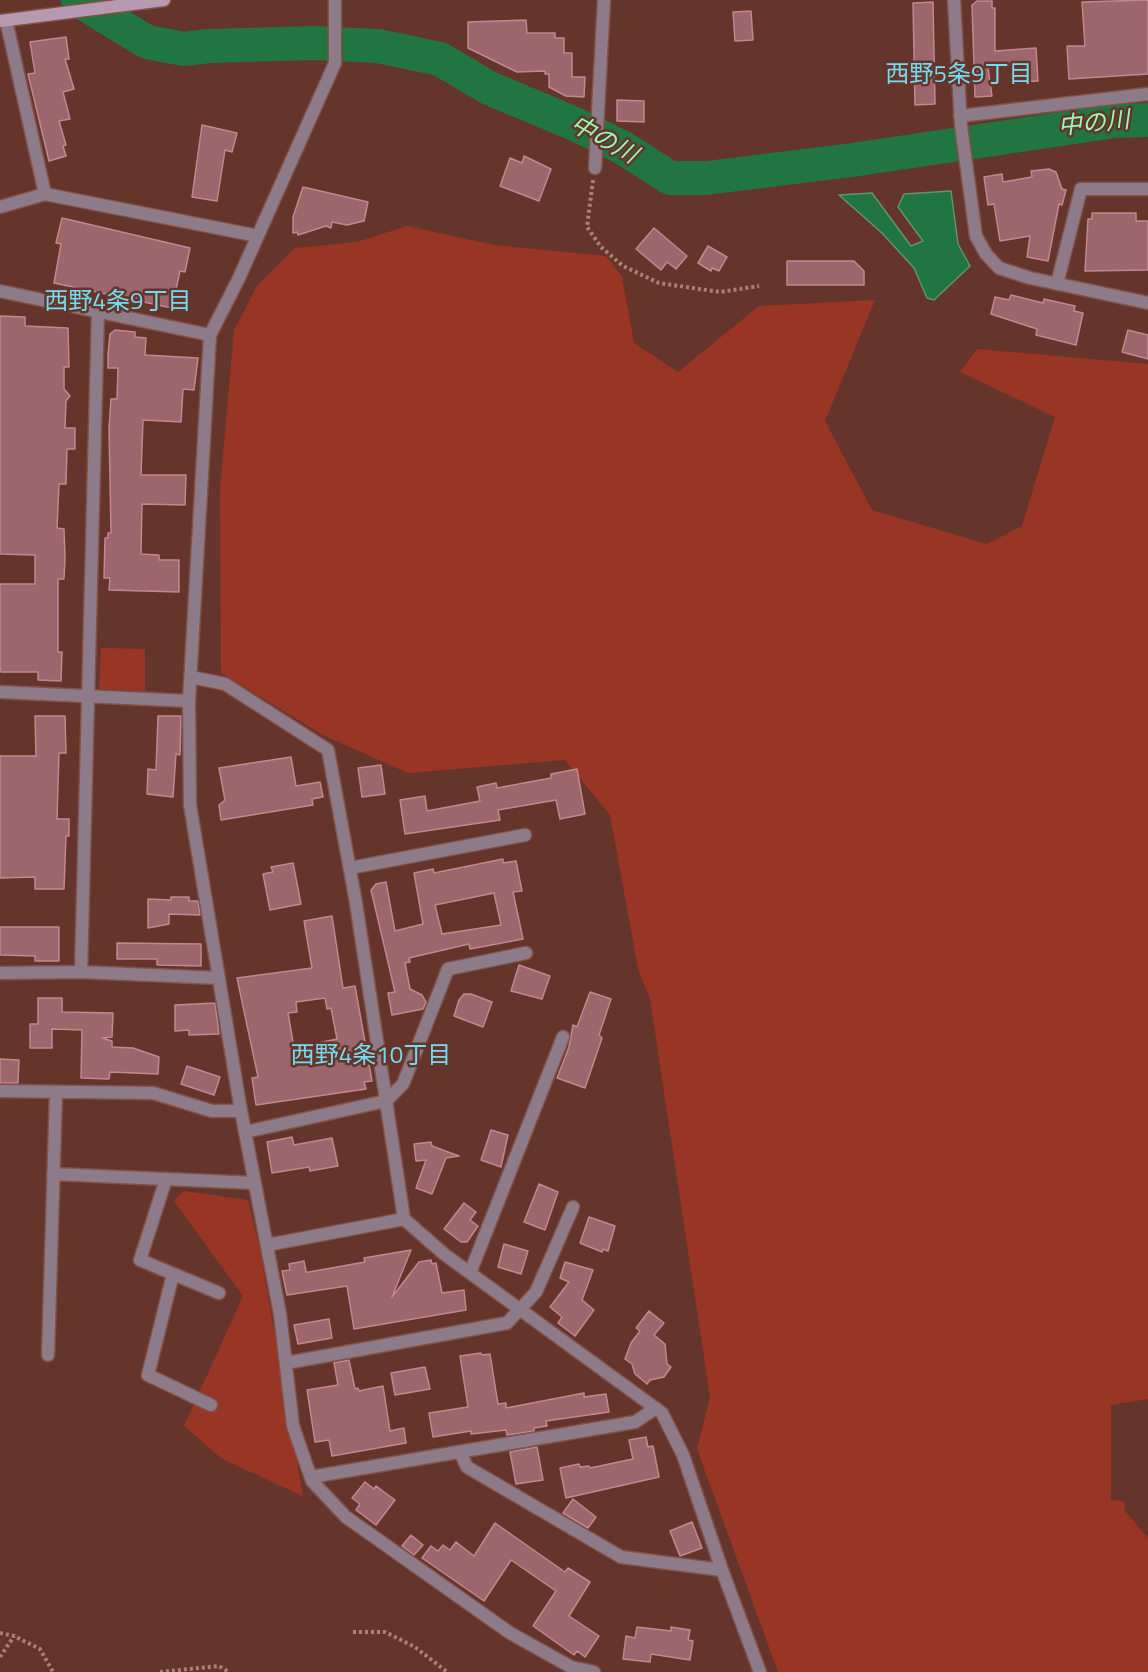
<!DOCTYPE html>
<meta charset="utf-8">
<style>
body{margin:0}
canvas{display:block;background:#65342a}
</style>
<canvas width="1148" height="1672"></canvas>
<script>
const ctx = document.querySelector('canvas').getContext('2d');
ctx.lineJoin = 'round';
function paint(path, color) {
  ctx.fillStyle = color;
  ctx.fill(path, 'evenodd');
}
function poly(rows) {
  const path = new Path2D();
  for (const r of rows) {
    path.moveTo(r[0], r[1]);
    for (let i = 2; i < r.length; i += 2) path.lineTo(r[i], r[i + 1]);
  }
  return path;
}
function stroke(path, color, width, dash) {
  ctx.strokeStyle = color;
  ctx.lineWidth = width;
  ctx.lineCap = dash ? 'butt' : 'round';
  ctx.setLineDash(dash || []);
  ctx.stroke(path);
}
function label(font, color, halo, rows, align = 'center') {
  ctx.font = font + ' "Titillium Web","Noto Sans JP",sans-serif';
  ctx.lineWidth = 5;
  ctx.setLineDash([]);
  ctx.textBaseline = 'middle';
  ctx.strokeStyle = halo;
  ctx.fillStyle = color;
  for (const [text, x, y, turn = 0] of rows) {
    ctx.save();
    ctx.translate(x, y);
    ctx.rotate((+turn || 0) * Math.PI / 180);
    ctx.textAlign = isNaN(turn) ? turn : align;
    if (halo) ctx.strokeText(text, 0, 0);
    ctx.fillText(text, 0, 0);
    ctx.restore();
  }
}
paint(poly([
 [407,226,494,245,606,256,622,277,634,343,678,372,759,306,875,300,825,421,872,510,987,544,1022,526,1055,417,960,372,977,349,1148,364,1148,1399,1111,1405,1111,1500,1124,1501,1125,1511,1148,1538,1148,1672,778,1672,697,1449,710,1397,650,999,638,969,610,815,565,760,408,773,323,735,221,673,220,489,234,330,257,286,295,248,357,242],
 [101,648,145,649,145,691,99,689],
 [184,1191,248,1200,260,1250,303,1496,222,1459,184,1426,243,1296,174,1201]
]), '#993524');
const water = poly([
 [951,191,958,244,970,266,934,300,927,298,914,268,882,233,839,195,872,193,911,246,923,241,898,207,904,194,951,191]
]);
paint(water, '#207541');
stroke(water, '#62946d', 1.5);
stroke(poly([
 [78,0,147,42,184,49,209,46,314,43,378,46,440,59,489,88,577,125,625,149,670,178,706,178,852,160,1115,121,1148,120]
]), '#207541', 34);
const building = poly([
 [1148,0,1148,74,1069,79,1067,46,1085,46,1082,2,1148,0],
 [977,1,992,1,992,8,995,8,995,51,1036,48,1038,81,1015,82,1012,65,988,68,992,96,975,97,972,5,977,1],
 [933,2,935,104,915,105,913,3,933,2],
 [751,11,753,40,735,41,733,12,751,11],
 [526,20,527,33,555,33,555,38,564,38,564,53,572,53,572,77,585,77,584,97,566,96,549,87,549,74,545,74,545,71,517,72,468,48,468,22,526,20],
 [66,37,69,59,65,59,74,89,63,92,70,119,59,121,66,145,63,146,66,156,49,161,28,74,35,73,30,42,66,37],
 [617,100,644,101,644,122,617,121,617,100],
 [202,125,237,133,232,152,225,150,217,201,192,197,202,125],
 [524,156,551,169,539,201,500,186,510,158,522,163,524,156],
 [1049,169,1056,172,1062,189,1066,190,1062,205,1059,204,1048,261,1027,257,1030,236,1000,241,994,204,988,205,984,177,1002,174,1003,182,1032,177,1031,171,1049,169],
 [303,187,368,202,364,221,347,225,332,222,331,228,326,226,298,235,297,232,293,233,293,217,303,187],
 [1092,213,1136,213,1136,221,1148,221,1148,270,1085,271,1088,219,1092,219,1092,213],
 [62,218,190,248,185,272,180,271,172,308,54,283,61,244,56,243,62,218],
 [654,228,687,256,676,269,667,262,661,270,636,249,654,228],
 [708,246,727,257,719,271,712,268,711,271,698,263,708,246],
 [787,261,854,261,864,271,864,285,787,285,787,261],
 [1011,295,1043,303,1044,299,1075,306,1074,311,1083,313,1076,345,1036,335,1037,329,991,314,995,297,1009,300,1011,295],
 [0,316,25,317,25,326,68,328,69,367,64,367,64,389,70,396,66,401,65,428,75,428,75,449,67,449,66,484,59,484,57,528,64,529,65,557,64,579,58,579,58,652,62,652,61,681,38,680,38,672,1,672,0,665,0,584,35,584,35,555,0,554,0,316],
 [115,330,135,332,135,337,146,338,145,355,198,358,194,390,183,389,181,422,143,420,141,475,186,475,185,505,142,504,141,554,159,555,159,560,179,560,179,592,109,590,110,578,104,578,105,538,108,538,108,533,111,533,109,428,111,399,117,399,118,368,108,368,108,354,110,334,115,330],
 [1128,330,1148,335,1148,359,1122,352,1128,330],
 [35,716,65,716,66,753,59,753,57,819,69,819,69,836,66,836,64,889,35,889,35,877,0,878,0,756,36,756,35,716],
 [158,716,181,716,180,755,176,754,173,797,147,794,148,769,156,770,158,716],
 [291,757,296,786,320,782,323,797,312,799,313,805,221,820,219,805,225,800,219,768,291,757],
 [381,765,385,794,362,797,358,768,381,765],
 [577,769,585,814,560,819,556,800,498,810,500,820,405,834,400,800,425,796,427,811,480,801,477,787,496,783,497,788,551,778,551,774,577,769],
 [503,859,503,863,516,861,522,891,513,892,523,939,470,949,469,944,409,958,410,962,405,963,410,989,422,995,426,1002,423,1009,392,1015,388,993,395,992,371,890,376,884,386,882,395,931,423,924,414,873,433,869,434,873,503,859],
 [494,893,501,925,442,934,435,905,494,893],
 [293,863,301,904,270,910,263,874,273,872,271,867,293,863],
 [171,897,189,897,189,901,198,901,200,915,169,914,169,924,148,928,148,899,171,900,171,897],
 [332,916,343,988,355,986,372,1081,364,1082,366,1089,256,1105,252,1078,258,1077,237,978,312,968,304,921,332,916],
 [325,998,327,1009,331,1008,337,1039,294,1048,288,1013,297,1012,296,1002,325,998],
 [0,927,59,927,59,961,35,961,35,956,0,955,0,927],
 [117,943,201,944,201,966,157,965,157,959,117,959,117,943],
 [519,965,550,976,542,999,511,991,519,965],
 [590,992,611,999,599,1035,602,1038,585,1088,557,1078,569,1047,573,1025,577,1027,590,992],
 [464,994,471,994,492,1002,483,1027,454,1016,459,1000,464,994],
 [38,998,62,998,62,1012,113,1013,112,1037,102,1038,112,1041,112,1047,133,1048,159,1057,158,1074,110,1072,109,1079,81,1078,82,1030,52,1029,52,1048,30,1048,30,1024,38,1024,38,998],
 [215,1003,219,1034,189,1035,189,1030,175,1031,175,1005,215,1003],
 [0,1059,19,1060,18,1083,0,1083,0,1059],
 [187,1066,220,1077,214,1095,181,1084,187,1066],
 [491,1130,508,1135,501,1167,481,1160,491,1130],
 [292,1137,294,1145,332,1138,338,1166,310,1171,309,1167,272,1173,267,1142,292,1137],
 [431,1142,432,1146,459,1156,446,1158,432,1194,416,1188,426,1160,416,1161,414,1144,431,1142],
 [539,1184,558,1192,545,1230,524,1222,539,1184],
 [464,1203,476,1212,470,1220,478,1226,467,1242,461,1242,444,1229,464,1203],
 [589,1217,615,1226,608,1251,603,1249,602,1252,580,1243,589,1217],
 [504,1244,528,1251,521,1274,498,1267,504,1244],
 [411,1250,392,1297,419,1262,431,1260,432,1264,436,1263,442,1293,464,1290,466,1310,354,1329,347,1286,287,1295,282,1271,290,1270,289,1264,304,1261,306,1272,309,1272,365,1262,364,1258,411,1250],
 [565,1262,593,1270,582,1300,594,1310,575,1336,558,1323,562,1317,550,1307,569,1282,560,1278,565,1262],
 [649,1311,664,1323,654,1335,665,1344,667,1364,671,1367,664,1377,650,1380,647,1384,635,1374,632,1364,625,1359,631,1343,640,1331,636,1328,649,1311],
 [329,1319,332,1338,298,1344,294,1325,329,1319],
 [481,1353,482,1355,490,1354,498,1404,506,1403,506,1408,584,1393,584,1397,606,1394,609,1412,546,1421,547,1426,534,1428,534,1431,507,1435,506,1430,471,1434,471,1431,433,1437,429,1413,468,1407,460,1356,481,1353],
 [349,1360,355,1389,358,1388,359,1391,383,1386,390,1431,404,1428,406,1443,332,1456,329,1440,315,1442,307,1390,338,1385,334,1363,349,1360],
 [425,1367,430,1389,395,1395,391,1373,425,1367],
 [646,1437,648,1447,653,1446,659,1477,566,1498,560,1468,579,1464,580,1467,589,1466,590,1468,633,1459,629,1440,646,1437],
 [537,1447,543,1480,516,1484,510,1452,537,1447],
 [365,1482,374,1489,376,1486,395,1500,376,1525,356,1510,360,1504,352,1498,365,1482],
 [573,1499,596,1517,588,1528,563,1513,573,1499],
 [692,1522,702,1548,680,1556,670,1531,692,1522],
 [495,1523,565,1572,568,1568,590,1582,569,1616,599,1636,585,1657,577,1651,574,1655,533,1626,556,1591,511,1560,484,1601,422,1558,431,1546,438,1551,443,1545,450,1550,456,1542,474,1556,495,1523],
 [411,1535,423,1545,414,1555,402,1546,411,1535],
 [637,1627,671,1631,671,1627,690,1630,688,1640,693,1641,690,1660,651,1654,650,1662,623,1659,626,1636,635,1638,637,1627]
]);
paint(building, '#9d666c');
stroke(building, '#c2888e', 1.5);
const street = poly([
 [335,0,335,63,239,278,210,335,189,701,190,805,241,1111,280,1314,293,1426,312,1481,346,1517,510,1633,571,1667,594,1672],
 [954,0,961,126,976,236,986,254,999,268,1030,278,1148,303],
 [6,20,45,194],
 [960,116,1148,94],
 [595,168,604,0],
 [0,207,45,194,258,236],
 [1057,284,1081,189,1148,189],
 [0,291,210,335],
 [191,677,225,684,328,750,356,903,404,1219,444,1254,662,1413,683,1455,722,1570,760,1672],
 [0,692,189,701],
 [350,868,525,835],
 [81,972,98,311],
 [0,973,81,972,219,978],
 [0,1091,153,1093,212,1111,241,1111],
 [245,1132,386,1101,403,1084,448,969,526,953],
 [53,1174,255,1183],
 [166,1179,140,1260,219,1293],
 [267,1245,404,1219],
 [470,1273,563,1037],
 [173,1274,148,1375,211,1405],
 [48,1355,56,1092],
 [286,1363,507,1323,536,1292,573,1207],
 [460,1452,467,1467,621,1557,722,1570],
 [311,1477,635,1422,656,1408]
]);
const secondary = poly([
 [0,21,164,0]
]);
stroke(street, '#805249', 15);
stroke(secondary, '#805249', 15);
stroke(poly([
 [593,180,587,227,601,247,623,266,659,283,720,292,759,286],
 [353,1632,385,1632,415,1647,447,1672],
 [0,1633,14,1636,40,1649,53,1672],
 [0,1657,14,1636],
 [160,1672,219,1666,229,1672]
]), '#aa8179', 4, [3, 3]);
stroke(street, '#8e7b8a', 12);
stroke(secondary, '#b799b2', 12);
label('24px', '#74dbf0', '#65342a', [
 ["西野5条9丁目",959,76],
 ["西野4条9丁目",118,303],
 ["西野4条10丁目",371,1057]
]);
label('italic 24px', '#96fdb4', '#65342a', [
 ["中の川",1094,125,-6],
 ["中の川",603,141,29]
]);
</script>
